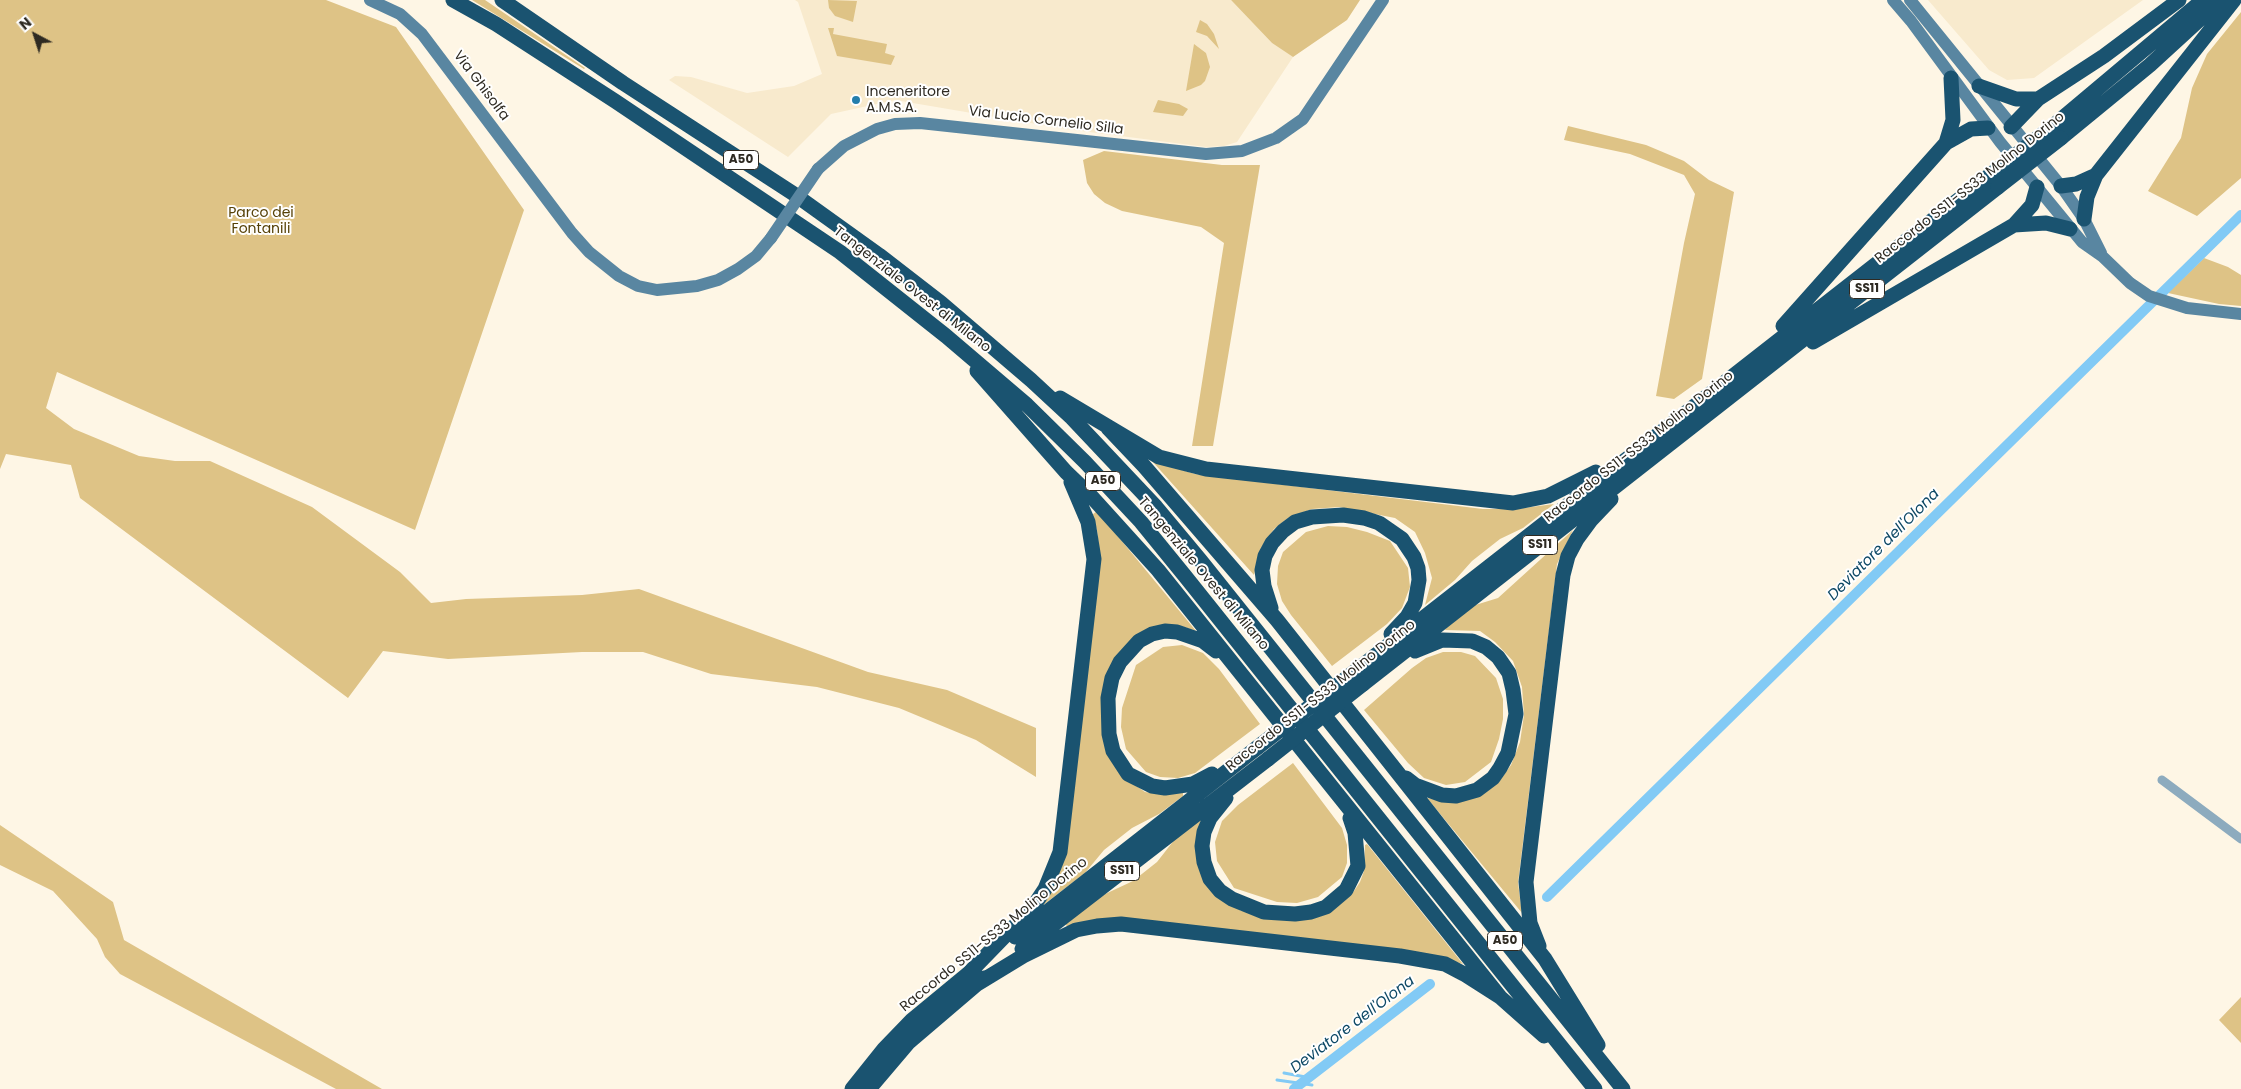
<!DOCTYPE html>
<style>
body{margin:0}
#map{position:relative;width:2241px;height:1089px;overflow:hidden;background:#fef6e5;font-family:Poppins,sans-serif}
canvas{display:block}
.north{position:absolute;left:10px;top:10px;width:50px;height:50px;-webkit-text-stroke:4px #fff;paint-order:stroke;rotate:320deg;font-size:14px;font-weight:700;line-height:20px;text-align:center;color:#2e2a22}
.north::after{content:'';display:block;margin:auto;width:18px;height:22px;background:#2e2a22;clip-path:polygon(50% 0,100% 100%,50% 72%,0 100%)}
</style>
<div id="map">
<canvas width="2241" height="1089"></canvas>
<div class="north">N</div>
</div>
<script>
const ctx = document.querySelector('canvas').getContext('2d');
ctx.lineJoin = 'round';
function paint(path, color) {
  ctx.fillStyle = color;
  ctx.fill(path, 'evenodd');
}
function poly(rows) {
  const path = new Path2D();
  for (const r of rows) {
    path.moveTo(r[0], r[1]);
    for (let i = 2; i < r.length; i += 2) path.lineTo(r[i], r[i + 1]);
  }
  return path;
}
function stroke(path, color, width, dash) {
  ctx.strokeStyle = color;
  ctx.lineWidth = width;
  ctx.lineCap = dash ? 'butt' : 'round';
  ctx.setLineDash(dash || []);
  ctx.stroke(path);
}
function label(font, color, halo, rows, align = 'center') {
  ctx.font = font + ' Poppins,sans-serif';
  ctx.lineWidth = 4;
  ctx.setLineDash([]);
  ctx.textBaseline = 'middle';
  ctx.strokeStyle = halo;
  ctx.fillStyle = color;
  for (const [text, x, y, turn = 0] of rows) {
    ctx.save();
    ctx.translate(x, y);
    ctx.rotate((+turn || 0) * Math.PI / 180);
    ctx.textAlign = isNaN(turn) ? turn : align;
    if (halo) ctx.strokeText(text, 0, 0);
    ctx.fillText(text, 0, 0);
    ctx.restore();
  }
}
paint(poly([
 [795,0,1231,0,1272,43,1293,57,1237,142,1224,146,1206,147,1066,129,895,100,831,114,788,157,669,80,675,76,691,77,747,93,794,86,822,74,798,2],
 [1928,0,2143,0,2034,78,2007,80,1989,70]
]), '#f8eacd');
paint(poly([
 [0,0,326,0,396,27,524,210,415,530,57,372,46,408,74,429,139,456,175,461,210,461,312,507,400,572,431,603,466,599,582,595,639,589,868,672,947,690,1036,728,1036,777,976,740,899,708,817,687,711,674,643,652,582,652,448,659,383,651,348,698,80,498,71,465,6,454,0,469],
 [472,0,485,0,585,68,584,69],
 [828,0,857,1,853,22,835,16,829,8],
 [1231,0,1360,0,1347,20,1293,57,1272,43],
 [2241,12,2241,178,2197,216,2148,191,2181,138,2192,88,2207,54],
 [1200,20,1207,24,1214,34,1219,49,1207,36,1196,32],
 [828,28,834,28,833,34,887,44,885,53,895,56,891,65,837,56],
 [1194,44,1206,53,1210,67,1205,81,1201,85,1186,91],
 [1158,100,1179,104,1188,109,1183,116,1153,112],
 [1568,126,1646,145,1684,161,1709,180,1734,192,1702,379,1674,399,1656,396,1684,243,1695,194,1684,175,1630,154,1564,140],
 [1104,151,1222,165,1260,165,1213,446,1192,446,1224,243,1201,227,1122,211,1105,203,1094,194,1087,183,1083,160],
 [2204,258,2228,267,2241,275,2241,306,2219,304,2168,293],
 [1152,461,1195,474,1483,509,1516,509,1554,504,1523,528,1500,539,1472,561,1455,580,1425,605,1432,578,1425,553,1415,532,1395,518,1339,507,1312,509,1288,518,1274,529,1261,548,1254,575],
 [1097,511,1196,631,1181,626,1134,637,1115,658,1104,690,1125,778,1145,792,1158,794,1183,793,1183,796,1159,814,1132,828,1104,850,1085,873,1042,906,1052,887,1100,556,1097,530,1092,515],
 [1328,526,1347,527,1367,532,1390,541,1408,568,1410,587,1402,608,1387,624,1332,666,1291,615,1282,601,1277,584,1278,566,1283,552,1306,532],
 [1573,530,1557,564,1518,883,1522,913,1427,798,1459,801,1498,783,1511,765,1520,742,1524,715,1522,687,1513,661,1495,642,1480,631,1445,630,1456,611,1498,598],
 [1182,645,1203,653,1219,669,1260,724,1195,773,1178,778,1160,777,1146,772,1126,749,1121,727,1122,708,1136,665,1163,647],
 [1443,652,1461,652,1475,656,1496,678,1503,699,1503,719,1499,739,1491,762,1465,782,1446,785,1424,778,1408,763,1364,710,1412,668,1426,658],
 [1293,763,1342,828,1347,845,1347,863,1342,877,1318,897,1297,903,1277,902,1234,888,1217,861,1215,842,1222,821,1238,805],
 [1201,819,1198,857,1241,911,1337,906,1354,891,1360,882,1364,871,1365,845,1367,844,1463,964,1438,957,1068,927,1065,924,1103,895,1133,881,1157,862,1175,839],
 [0,825,113,902,124,940,382,1089,336,1089,120,974,105,957,97,939,53,891,0,865],
 [2241,997,2241,1043,2219,1020]
]), '#dec386');
stroke(poly([
 [1284,1073,1311,1078],
 [1277,1080,1312,1085]
]), '#82caf5', 3);
stroke(poly([
 [1547,897,2241,215],
 [1294,1089,1430,984]
]), '#82caf5', 10);
stroke(poly([
 [2162,780,2241,839]
]), '#8dabbe', 9);
stroke(poly([
 [370,0,400,14,422,34,572,233,589,252,619,276,638,286,657,290,697,286,718,280,738,269,756,256,771,238],
 [1893,0,1911,21,2000,142,2082,242,2102,256,2130,283,2149,296,2187,308,2241,314],
 [1910,0,2061,186,2084,219,2101,253],
 [818,169,844,146,877,129,895,124,920,123,1206,154,1242,151,1276,138,1303,119,1383,0]
]), '#5986a1', 12);
stroke(poly([
 [453,0,496,24,615,101,840,252,946,336,1027,405,1085,462,1141,522,1185,576,1595,1089],
 [502,0,623,83,794,194,879,255,941,303,1031,380,1072,418,1156,507,1201,561,1623,1089],
 [1979,86,2016,99,2038,99],
 [2053,126,2203,0],
 [2011,127,2038,99,2104,56,2179,0],
 [2061,138,2150,65,2221,0],
 [1946,143,1953,120,1951,78],
 [2061,186,2076,184,2096,175],
 [2084,219,2087,197,2096,175,2234,0],
 [2014,225,2046,223,2070,229],
 [1783,326,1946,143,1971,129,1988,128],
 [1813,342,2014,225,2032,205,2037,187],
 [977,371,1066,472,1091,496,1158,570,1500,997],
 [1060,398,1159,457,1206,469,1513,503,1548,496,1596,472],
 [1108,428,1144,466,1277,620,1545,959,1598,1045],
 [1271,608,1264,586,1262,570,1265,556,1272,543,1283,531,1295,522,1312,517,1343,515,1364,518,1379,523,1402,539,1414,557,1418,568,1419,580,1415,603,1407,617,1391,634],
 [1353,673,1989,176],
 [1363,684,1998,187],
 [1212,774,1193,784,1165,788,1152,786,1128,774,1113,751,1109,734,1108,698,1112,678,1120,662,1139,641,1152,634,1165,631,1177,632,1203,641,1216,651],
 [1406,778,1415,785,1442,795,1456,796,1477,790,1493,778,1500,768,1508,753,1516,714,1513,690,1509,673,1498,657,1486,647,1472,641,1442,640,1415,651],
 [1226,798,1210,818,1204,832,1202,846,1204,862,1210,879,1220,891,1232,899,1264,912,1295,914,1311,912,1326,907,1346,890,1358,866,1355,833,1350,818],
 [1015,937,1258,747],
 [1539,946,1530,923,1526,882,1563,575,1568,556,1577,539,1591,520,1611,499],
 [1022,949,1268,759],
 [968,974,1033,907,1045,889,1060,852,1094,559,1088,522,1071,482],
 [977,984,1023,956,1076,930,1097,926,1121,924,1400,956,1445,964,1464,974,1500,997,1544,1036],
 [852,1089,884,1049,912,1020,975,968],
 [869,1089,909,1042,984,978]
]), '#1a5370', 15);
stroke(poly([
 [771,238,818,169]
]), '#5986a1', 12);
stroke(poly([
 [1989,176,2053,126],
 [1998,187,2061,138],
 [1258,747,1353,673],
 [1268,759,1363,684]
]), '#1a5370', 15);
for (const [x, y, r, color] of [
 [856,100,5,"#247eac"]
]) {
  const dot = new Path2D();
  dot.arc(x, y, r, 0, 2 * Math.PI);
  ctx.fillStyle = color;
  ctx.fill(dot);
  stroke(dot, '#fff', 2);
}
for (const [x, y, w] of [
 [741,160,35],
 [1867,289,35],
 [1103,481,35],
 [1540,545,35],
 [1122,871,35],
 [1505,941,35]
]) {
  const box = new Path2D();
  box.roundRect(x - w / 2, y - 9.5, w, 19, 4);
  ctx.fillStyle = '#fff';
  ctx.fill(box);
  stroke(box, '#2e2a22', 1);
}
label('bold 12px', '#2e2a22', null, [
 ["A50",741,160],
 ["SS11",1867,289],
 ["A50",1103,481],
 ["SS11",1540,545],
 ["SS11",1122,871],
 ["A50",1505,941]
]);
label('14px', '#2e2a22', '#fff', [
 ["Via Ghisolfa",481,86,53],
 ["Via Lucio Cornelio Silla",1046,121,7],
 ["Raccordo SS11-SS33 Molino Dorino",1970,188,-38],
 ["Tangenziale Ovest di Milano",912,290,38],
 ["Raccordo SS11-SS33 Molino Dorino",1639,447,-38],
 ["Tangenziale Ovest di Milano",1203,574,50],
 ["Raccordo SS11-SS33 Molino Dorino",1321,696,-38],
 ["Raccordo SS11-SS33 Molino Dorino",994,935,-39]
]);
label('14px', '#2e2a22', '#fff', [
 ["Inceneritore",866,92],
 ["A.M.S.A.",866,108]
], 'left');
label('14px', '#564107', '#fff', [
 ["Parco dei",261,213],
 ["Fontanili",261,229]
]);
label('italic 15px', '#0d4865', '#fff', [
 ["Deviatore dell'Olona",1884,545,-45],
 ["Deviatore dell'Olona",1353,1025,-37]
]);
</script>
